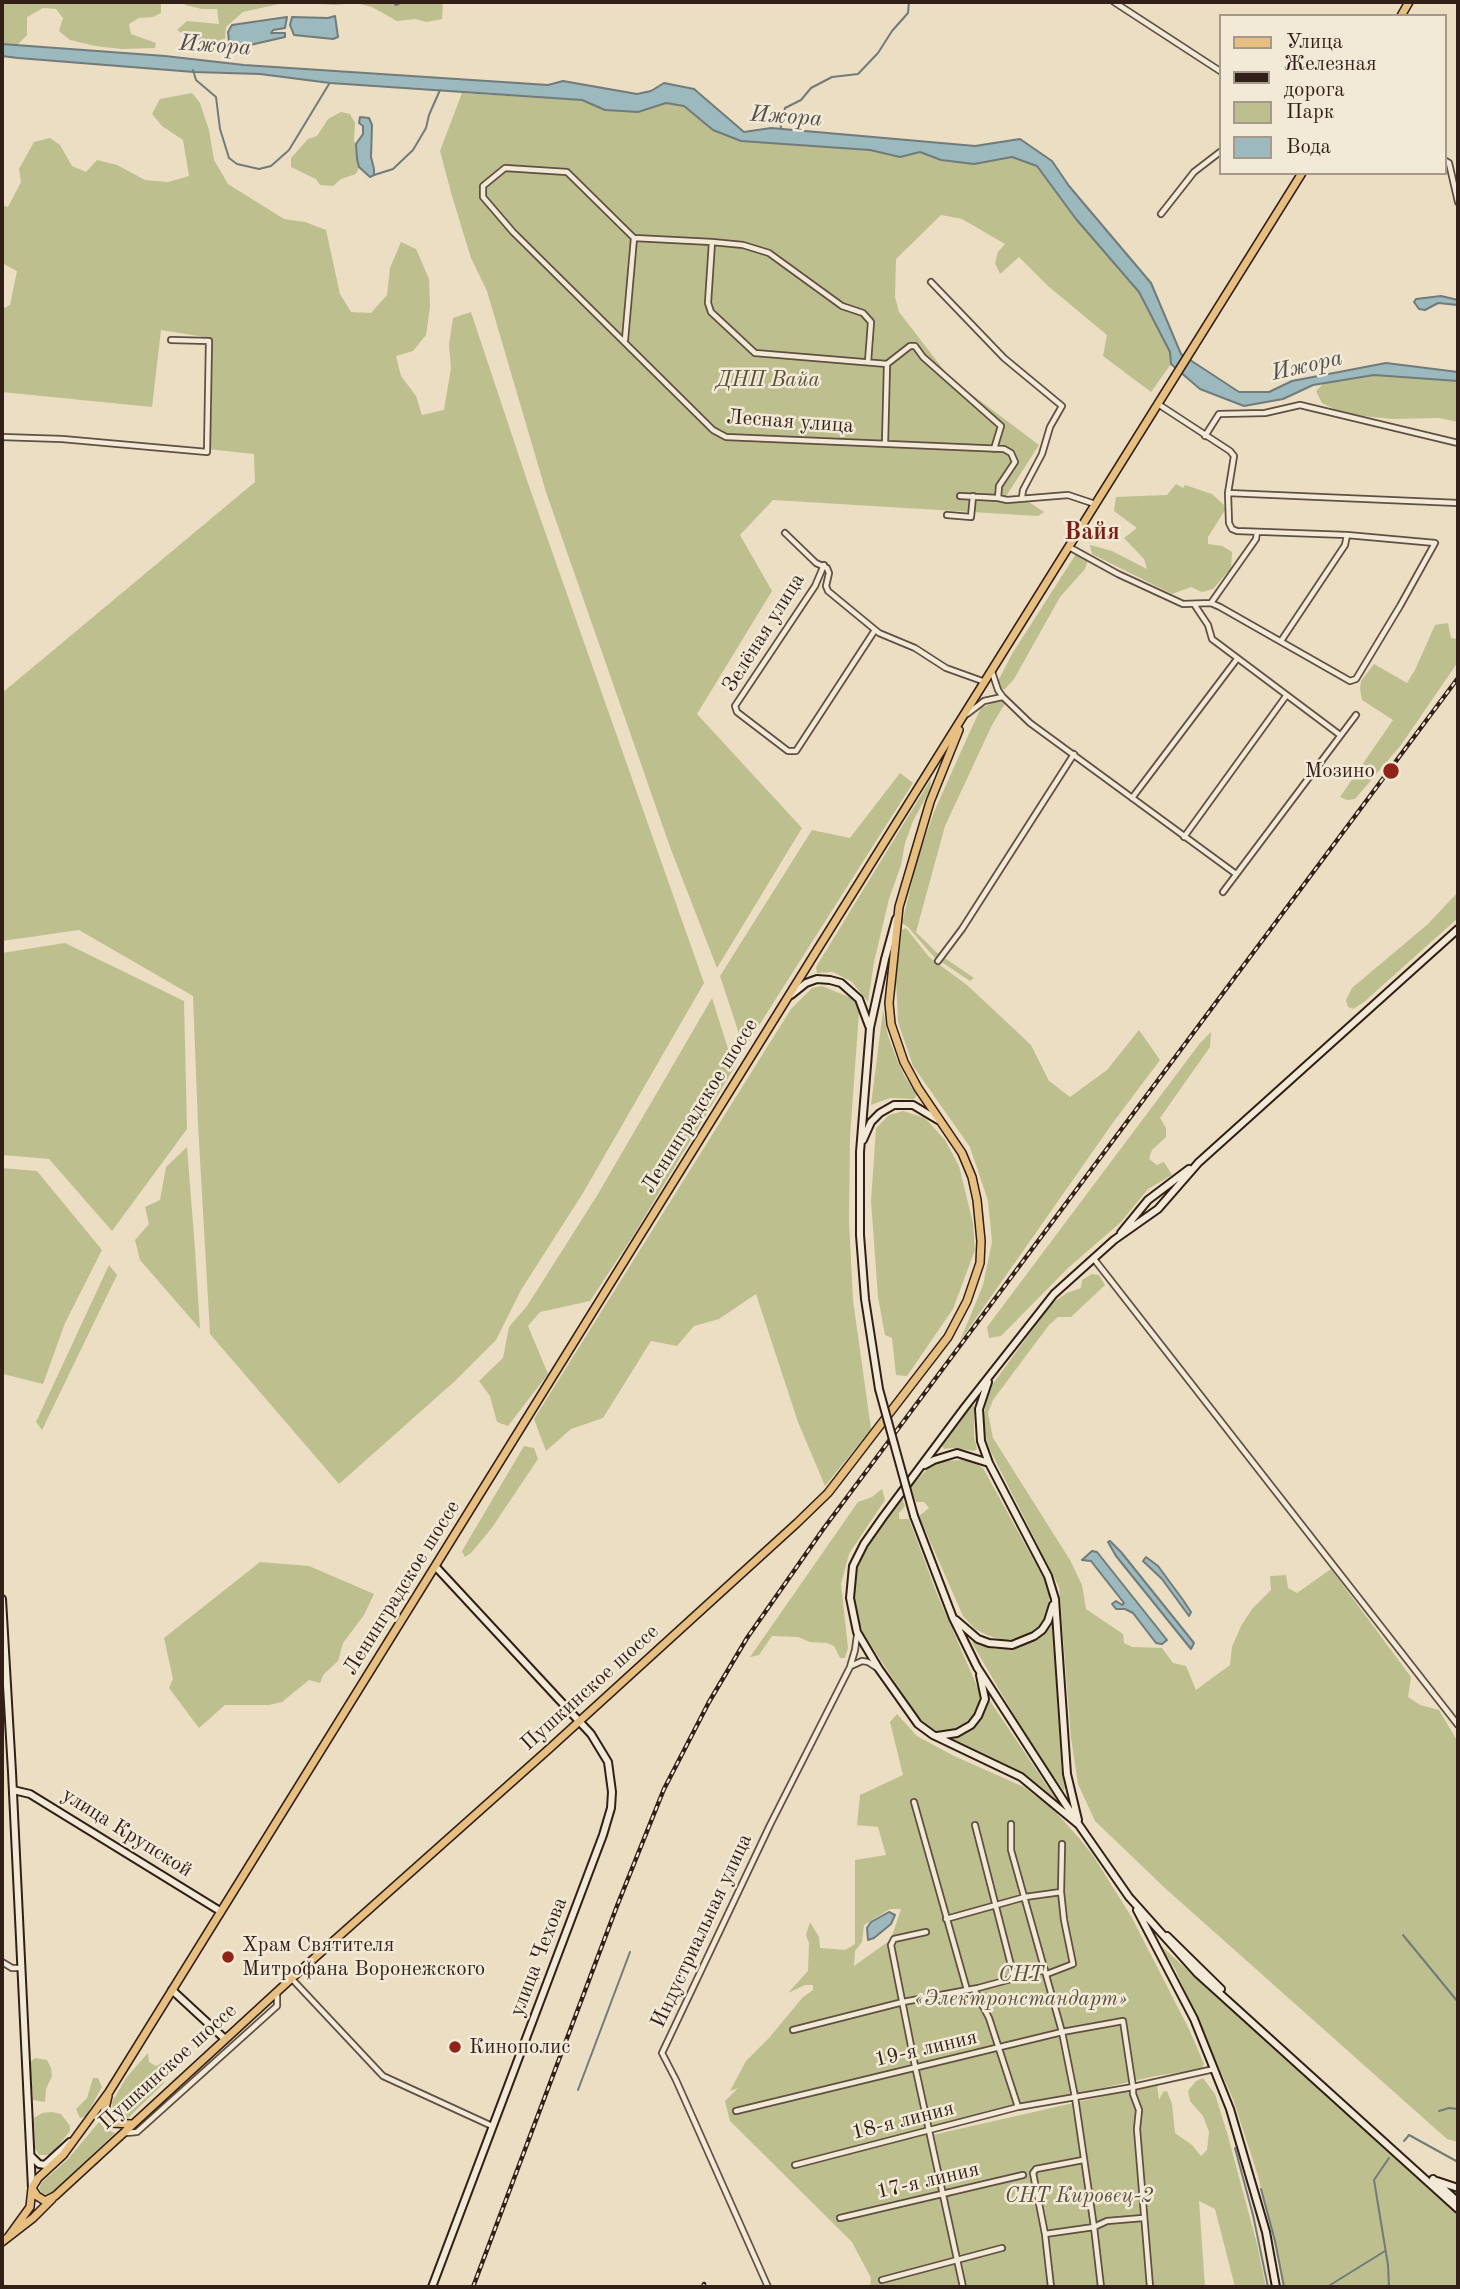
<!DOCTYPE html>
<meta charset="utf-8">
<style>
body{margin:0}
#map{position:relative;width:1460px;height:2289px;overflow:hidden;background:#ebdec2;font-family:"Old Standard TT",serif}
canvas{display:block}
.frame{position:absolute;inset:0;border:4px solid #311f18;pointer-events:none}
.legend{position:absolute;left:1219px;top:14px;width:228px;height:161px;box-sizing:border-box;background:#f2ead7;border:2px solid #a5998b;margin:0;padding:9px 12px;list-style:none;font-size:21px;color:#311f18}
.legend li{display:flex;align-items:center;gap:14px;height:35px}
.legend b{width:35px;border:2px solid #a5998b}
</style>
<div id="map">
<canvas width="1460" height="2289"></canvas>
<div class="frame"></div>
<ul class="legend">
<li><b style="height:9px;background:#e6bf81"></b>Улица</li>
<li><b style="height:9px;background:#311f18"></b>Железная дорога</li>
<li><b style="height:19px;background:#bebf8e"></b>Парк</li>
<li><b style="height:19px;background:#9cb9bd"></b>Вода</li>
</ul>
</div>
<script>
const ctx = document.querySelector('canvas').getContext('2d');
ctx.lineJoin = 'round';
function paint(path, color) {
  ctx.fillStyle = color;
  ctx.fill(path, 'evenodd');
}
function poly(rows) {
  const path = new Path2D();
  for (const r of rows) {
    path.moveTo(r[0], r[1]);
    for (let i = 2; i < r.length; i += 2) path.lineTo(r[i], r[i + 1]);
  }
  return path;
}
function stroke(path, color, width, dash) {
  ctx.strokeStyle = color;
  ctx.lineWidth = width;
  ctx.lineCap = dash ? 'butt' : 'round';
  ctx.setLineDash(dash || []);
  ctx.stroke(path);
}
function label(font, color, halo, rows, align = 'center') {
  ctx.font = font + ' "Old Standard TT",serif';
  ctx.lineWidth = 5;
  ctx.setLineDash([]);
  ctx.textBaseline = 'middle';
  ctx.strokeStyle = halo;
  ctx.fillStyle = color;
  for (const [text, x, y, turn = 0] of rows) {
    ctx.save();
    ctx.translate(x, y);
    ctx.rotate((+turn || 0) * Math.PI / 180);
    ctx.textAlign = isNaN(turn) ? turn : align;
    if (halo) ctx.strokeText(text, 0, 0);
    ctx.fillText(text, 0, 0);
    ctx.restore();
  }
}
paint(poly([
 [2,2,161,2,161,13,153,17,139,18,129,24,131,34,156,43,155,48,122,49,95,46,70,40,59,31,63,18,56,9,43,8,27,17,27,35,17,45,2,44],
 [185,2,439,2,443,5,442,19,427,22,415,19,397,21,372,7,356,3,336,5,288,2,243,12,226,27,225,39,213,45,192,40,177,30,187,21,219,24,217,9,202,9,185,5],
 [192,93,200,103,209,130,214,160,228,184,284,219,305,222,326,230,340,294,351,312,371,313,387,295,390,268,401,242,416,249,429,279,430,307,426,335,413,351,396,356,401,376,416,396,422,415,444,410,451,368,449,345,453,318,471,312,530,489,704,983,583,1193,521,1290,496,1340,455,1381,339,1484,210,1334,198,1124,193,996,79,930,2,941,2,693,255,482,254,454,207,449,212,407,211,338,161,330,152,407,2,392,2,309,10,305,17,271,2,263,2,205,8,207,21,182,19,169,34,142,50,138,60,145,72,166,86,172,97,160,117,165,145,180,168,182,189,176,183,140,162,126,152,114,160,99],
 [462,93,582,100,605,110,638,112,666,103,684,106,713,130,741,141,870,150,900,157,920,152,941,160,974,164,1012,157,1037,165,1076,219,1139,292,1170,352,1171,364,1151,392,1103,356,1107,335,1048,286,1019,257,1000,274,995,263,998,252,1005,244,962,219,941,215,896,259,895,297,899,312,950,378,1039,445,1003,501,1029,502,1044,512,1038,516,773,500,740,535,772,591,697,714,802,828,717,968,670,847,546,492,487,291,471,258,452,196,440,151],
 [341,112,350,114,355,123,354,141,356,144,359,167,356,174,341,179,333,186,320,185,316,179,291,167,291,158,308,139,317,136,328,119],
 [1375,375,1458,381,1458,422,1439,418,1392,419,1344,414,1322,403,1316,391,1323,384],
 [1176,484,1183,488,1185,485,1212,494,1224,505,1225,510,1208,537,1208,544,1222,546,1232,552,1231,568,1213,589,1202,592,1191,587,1172,594,1092,554,1090,545,1112,551,1147,569,1144,559,1124,538,1137,528,1114,511,1116,497,1167,495],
 [1076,554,1088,560,1085,569,1060,597,1014,679,1005,689,1000,689,998,681,1012,654],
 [1448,623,1451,638,1458,639,1458,662,1401,745,1355,799,1347,800,1340,797,1393,720,1362,700,1360,689,1361,681,1374,664,1407,683,1415,670,1435,625],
 [1000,700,1006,702,992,725,945,826,916,932,936,952,974,978,970,981,934,957,908,927,902,923,917,861,934,812,967,738,981,708],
 [900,773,913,783,744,1049,720,976,812,830,850,838],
 [931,779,930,790,913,821,905,843,901,865,889,899,874,962,868,1002,852,982,833,972,817,973,816,967],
 [1458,892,1458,918,1364,1002,1353,1009,1348,1007,1346,1000,1352,988,1428,924],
 [906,928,929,957,967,985,1031,1045,1049,1081,1070,1097,1107,1070,1139,1030,1160,1060,1112,1124,960,1341,983,1285,992,1242,988,1201,970,1147,913,1066,898,1022,896,979,902,930],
 [65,943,184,1001,187,1129,112,1231,49,1159,2,1155,2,953],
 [822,986,854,999,859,1012,850,1137,849,1221,853,1300,871,1429,825,1486,798,1422,756,1294,719,1319,694,1326,677,1346,651,1341,603,1418,571,1429,546,1451,534,1419,791,1009,812,988],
 [712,998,734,1068,633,1236,590,1301,540,1312,528,1326,548,1374,508,1426,497,1422,490,1396,479,1381,503,1358,509,1327,527,1306,598,1194],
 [883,1010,888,1036,896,1057,905,1077,917,1095,914,1099,890,1098,871,1105],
 [1211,1032,1210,1047,1160,1118,1166,1128,1166,1137,1152,1150,1149,1159,1157,1165,1164,1162,1172,1175,1148,1189,1121,1222,1068,1268,1001,1336,989,1338,987,1327,1200,1043],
 [903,1111,925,1118,945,1140,959,1166,973,1223,975,1250,953,1309,907,1376,896,1375,892,1338,885,1335,878,1297,871,1201,876,1128,889,1115],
 [187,1147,195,1249,200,1329,140,1260,135,1240,149,1224,145,1207,160,1200,166,1167],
 [2,1168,37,1171,102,1250,65,1323,43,1384,3,1374,2,1368],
 [109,1265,117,1275,42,1430,36,1422],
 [1092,1274,1099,1275,1105,1285,1071,1317,1058,1317,1049,1325,993,1400,988,1413,993,1438,1070,1560,1082,1585,1086,1609,1123,1634,1124,1643,1132,1647,1162,1648,1173,1663,1186,1666,1196,1690,1230,1665,1232,1647,1241,1626,1252,1609,1271,1590,1270,1576,1286,1575,1288,1588,1297,1593,1331,1569,1411,1677,1408,1697,1420,1705,1439,1710,1458,1742,1458,2142,1447,2139,1166,1889,1095,1821,1078,1784,1071,1738,1059,1587,990,1450,983,1430,985,1406,992,1385,1052,1303,1067,1293,1081,1288,1082,1280],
 [974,1405,974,1436,977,1449,974,1451,953,1448,944,1449,941,1444,970,1407],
 [524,1446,534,1448,538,1459,491,1529,471,1553,465,1557,462,1551],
 [962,1460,974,1462,983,1468,1043,1577,1049,1595,1049,1607,1045,1619,1039,1627,1020,1638,1004,1640,989,1636,975,1629,963,1616,919,1516,929,1508,924,1502,916,1502,911,1487,914,1483,930,1466,944,1461],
 [882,1489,885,1500,849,1554,841,1584,848,1648,845,1658,840,1658,834,1646,827,1643,810,1642,798,1637,772,1636,759,1655,750,1657,858,1502,872,1497],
 [902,1498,905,1506,899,1513,899,1519,909,1519,937,1594,980,1693,979,1705,974,1715,964,1725,954,1730,940,1733,934,1731,917,1716,863,1633,853,1600,854,1574,866,1549],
 [260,1562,309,1566,374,1594,364,1615,343,1643,338,1661,324,1674,320,1683,309,1680,282,1702,269,1705,225,1705,199,1728,169,1688,173,1679,164,1638],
 [1052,1622,1062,1774,1065,1787,1064,1791,1035,1751,972,1643,973,1641,995,1649,1011,1649,1037,1638],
 [988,1698,1058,1802,1040,1786,1017,1771,950,1739,971,1729,981,1718],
 [897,1714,917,1736,954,1756,1024,1787,1053,1809,1079,1838,1092,1854,1131,1916,1189,2029,1204,2064,1201,2069,1156,2076,1022,2106,932,2130,892,1936,901,1909,890,1909,864,1925,862,1942,855,1951,854,1966,889,1941,928,2136,1157,2084,1159,2100,1163,2092,1167,2091,1172,2104,1175,2133,1192,2145,1201,2156,1207,2150,1209,2132,1203,2116,1190,2101,1188,2091,1196,2081,1203,2078,1215,2094,1228,2136,1257,2244,1266,2287,1235,2287,1215,2209,1199,2201,1205,2287,870,2287,871,2278,852,2242,730,2121,725,2101,738,2088,730,2091,746,2061,769,2038,803,1997,813,1990,813,1985,805,1985,788,1993,808,1971,809,1943,806,1935,810,1922,819,1937,820,1948,845,1950,855,1944,855,1860,886,1855,878,1827,857,1825,860,1795,903,1775,890,1722],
 [1159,1944,1458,2215,1458,2287,1283,2287,1278,2258,1258,2176,1233,2099,1175,1969],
 [148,2053,149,2062,156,2066,165,2061,168,2070,164,2083,127,2119,119,2117,113,2113,112,2102,126,2078],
 [35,2058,47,2060,51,2068,52,2076,46,2089,45,2102,33,2100,30,2062],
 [93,2078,98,2078,102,2087,86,2116,80,2118,76,2109,87,2098],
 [52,2112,61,2114,70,2126,70,2131,51,2155,39,2155,35,2148,34,2118,42,2113],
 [99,2122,105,2129,115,2133,52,2193,43,2195,39,2189,41,2183,67,2160]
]), '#bebf8e');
const water = poly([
 [335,16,338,37,333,39,294,35,290,25,292,17,328,18,335,16],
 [287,17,285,28,273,30,271,33,285,33,285,37,250,45,245,49,229,42,228,32,232,25,287,17],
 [2,44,165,56,244,65,548,85,563,81,637,94,651,91,664,83,694,89,744,132,771,128,975,146,1020,139,1052,161,1069,186,1151,283,1181,354,1239,392,1269,392,1292,381,1386,363,1458,372,1458,381,1374,375,1313,385,1283,399,1244,406,1200,389,1171,364,1170,352,1139,292,1076,219,1037,166,1012,157,974,164,941,160,920,152,900,157,870,150,741,141,713,130,684,106,666,103,638,112,605,110,582,100,330,83,260,74,194,72,18,58,2,56,2,44],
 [360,117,369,118,372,125,371,157,374,169,374,175,370,177,359,167,357,159,356,144,363,134,363,126,359,123,360,117],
 [1441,296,1458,300,1458,305,1438,303,1425,310,1419,309,1414,302,1416,299,1441,296],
 [1110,1541,1121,1552,1194,1643,1191,1649,1116,1556,1108,1542,1110,1541],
 [1092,1551,1097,1552,1167,1640,1162,1644,1156,1643,1133,1613,1125,1609,1116,1609,1112,1604,1116,1601,1122,1605,1124,1603,1091,1561,1082,1560,1092,1551],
 [1146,1557,1158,1566,1183,1600,1191,1612,1189,1616,1162,1579,1143,1561,1146,1557],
 [889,1912,895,1915,891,1924,874,1938,868,1940,867,1928,871,1922,889,1912]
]);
paint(water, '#9cb9bd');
stroke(water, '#717b7b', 2);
stroke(poly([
 [393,2,396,5,402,2],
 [193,70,196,80,216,97,220,129,229,158,237,164,259,169,271,166,289,150,329,84],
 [781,128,780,119,783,117,785,108,801,100,811,88,832,77,858,74,878,53,892,31,908,13,909,2],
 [374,175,393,169,413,150,426,128,429,115,440,90],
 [1403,1935,1458,2002],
 [578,2090,630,1952],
 [1439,2111,1449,2108,1458,2109],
 [1404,2141,1409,2135,1458,2162],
 [1235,2148,1253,2215,1268,2287],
 [1261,2189,1275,2241,1284,2287],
 [1327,2287,1385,2251],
 [1389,2287,1388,2265,1374,2180,1389,2158]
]), '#717b7b', 2);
const street = poly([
 [1114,2,1220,71],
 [1444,160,1449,163,1458,202],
 [1161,214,1194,172,1220,152],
 [712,242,708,303,711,312,755,353,887,364,910,346,915,346,923,357,1001,426,994,449],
 [931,282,1004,358,1062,406,1050,427,1042,454,1023,490,1022,497],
 [625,340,634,238],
 [868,362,871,322,863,313,842,306,769,253,743,245,712,242,634,238,567,172,505,168,483,186,483,197,513,232,713,430,726,437,1004,449,1011,453,1015,462,999,486,998,498,1007,500,1068,495,1095,504],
 [1158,404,1230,451,1234,456,1228,493,1229,523,1232,529,1237,531,1347,535,1345,545,1281,641],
 [1205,436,1219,414,1265,413,1300,405,1458,443],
 [2,437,62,439,207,452,209,341,171,340],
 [885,444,887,364],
 [1228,493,1458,503],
 [960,496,998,498],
 [947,515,971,517,973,496],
 [785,533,816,563,827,568,829,573,826,586,828,591,879,633,915,648,946,668,985,682],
 [1069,547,1118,574,1183,604,1211,603,1220,607,1350,681,1356,679,1400,606,1435,543,1347,535],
 [824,565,815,586,735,706,737,712,788,751,796,751,875,630],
 [1211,603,1256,539,1257,532],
 [1194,604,1208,625,1212,639,1340,735],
 [992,672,998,690,1003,697,1030,723,1236,874],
 [967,714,984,701,1002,697],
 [1132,798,1237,659],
 [1184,837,1286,696],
 [1223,892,1356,715],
 [938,961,962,929,1074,754],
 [1094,1259,1458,1725],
 [851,1666,862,1661,868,1662,877,1668],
 [914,1802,967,1990],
 [1011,1824,1011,1850,1062,2032,1075,2097,1094,2227,1101,2287],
 [975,1825,1014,1977],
 [946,1919,1025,1897,1061,1892],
 [926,1932,894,1939,891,1945,915,2066,963,2287],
 [2,1962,12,1968,21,1968],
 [1047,1974,1073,1964,1064,1920,1061,1892,1062,1844],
 [292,1979,383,2076,492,2126],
 [974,1989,989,2018,1018,2107],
 [793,2030,903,2002,978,1988,1045,1970],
 [736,2111,1062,2032,1123,2021,1133,2087,1133,2094,1139,2110,1137,2129,1150,2287],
 [126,2133,137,2132,277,2006,277,1994],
 [795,2165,1018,2107,1133,2087,1214,2069],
 [840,2218,1023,2175],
 [1045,2234,1094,2227,1107,2221,1143,2218],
 [882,2280,1002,2248],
 [768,2287,676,2080,662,2053,770,1825,850,1667,855,1650,857,1635],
 [1051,2287,1045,2234,1033,2173,1036,2169,1083,2160]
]);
const secondary = poly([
 [791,995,806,983,817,979,830,980,841,983,859,999,869,1026],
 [863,1140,871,1122,880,1113,894,1105,913,1105,938,1120],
 [1198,1163,1458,929],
 [1121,1233,1148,1200,1189,1169],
 [988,1382,979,1409,981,1441,989,1463,1048,1576,1055,1599,1067,1774,1078,1820],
 [879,1389,865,1299,860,1235,860,1152,870,1028,885,959,896,919],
 [925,1465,934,1460,957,1453,989,1463],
 [914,1516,953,1618,977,1667,1079,1825,1129,1897,1197,1973,1458,2209],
 [2,1599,12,1772,32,2188],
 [956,1620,978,1639,989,1643,1012,1645,1034,1636,1042,1630,1048,1621,1053,1605],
 [937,1736,957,1733,971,1725,978,1716,985,1699,980,1675],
 [13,1790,30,1794,220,1911],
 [1079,1825,1021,1777,933,1735,918,1724,879,1669,857,1632,850,1598,853,1566,864,1544,883,1517,965,1407,1054,1294,1114,1240,1158,1209,1199,1162],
 [1137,1910,1194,2019,1230,2109,1266,2232,1276,2287],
 [1167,1936,1221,1989],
 [172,1990,225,2039],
 [31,2156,39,2164,45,2165,70,2142],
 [1433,2179,1458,2202],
 [1437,2181,1458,2188],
 [432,2287,603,1835,611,1808,612,1792,608,1762,591,1734,436,1567]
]);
const primary = poly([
 [1401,16,1409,2],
 [108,2096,104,2113,106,2119,111,2123,131,2124],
 [33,2190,37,2196,45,2201,55,2196,292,1978,550,1748,797,1523,828,1493,948,1337,967,1301,980,1263,981,1241,977,1200,972,1177,962,1153,918,1088,904,1062,891,1024,889,1003,899,907,930,802,959,730],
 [9,2236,30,2207,32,2188,38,2178,63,2155,109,2092,814,955,1302,173],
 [2,2242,33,2218,52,2199]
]);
stroke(street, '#604f42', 8);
stroke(secondary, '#311f18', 10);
stroke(primary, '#311f18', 10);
stroke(street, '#f2ead7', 4.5);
stroke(secondary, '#f2ead7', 6);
stroke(primary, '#e6bf81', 7);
const rail = poly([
 [473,2287,617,1906,664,1789,709,1702,747,1638,824,1528,1458,678],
 [703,2287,704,2284]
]);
stroke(rail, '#311f18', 4.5);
stroke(rail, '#f2ead7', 2, [5]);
const secondaryBridge = poly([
 [879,1389,914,1516]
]);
stroke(secondaryBridge, '#311f18', 10, []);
stroke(secondaryBridge, '#f2ead7', 6);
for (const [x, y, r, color] of [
 [1391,771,9,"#8f2418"],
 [228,1957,7,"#8f2418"],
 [455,2047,7,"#8f2418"]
]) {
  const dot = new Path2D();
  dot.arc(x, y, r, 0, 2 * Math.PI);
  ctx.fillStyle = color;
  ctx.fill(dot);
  stroke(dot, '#f2ead7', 2.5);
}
label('italic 21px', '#5b4f3b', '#f2ead7', [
 ["ДНП Вайа",768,380],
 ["СНТ",1021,1975],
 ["«Электронстандарт»",1021,1999],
 ["СНТ Кировец-2",1079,2196]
]);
label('21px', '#311f18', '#f2ead7', [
 ["Лесная улица",790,422,4],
 ["Зелёная улица",764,633,-58],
 ["Ленинградское шоссе",700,1106,-58],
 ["Ленинградское шоссе",402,1588,-58],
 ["Пушкинское шоссе",590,1688,-42],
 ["улица Крупской",127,1833,32],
 ["Индустриальная улица",702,1931,-65],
 ["улица Чехова",539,1957,-69],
 ["19-я линия",926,2049,-13],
 ["Пушкинское шоссе",168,2067,-42],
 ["18-я линия",903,2121,-14],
 ["17-я линия",928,2181,-13]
]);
label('21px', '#311f18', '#f2ead7', [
 ["Мозино",1375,771,"right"],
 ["Храм Святителя",242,1945],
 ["Митрофана Воронежского",242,1969],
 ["Кинополис",469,2047]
], 'left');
label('italic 23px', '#514d4a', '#f2ead7', [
 ["Ижора",215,46,4],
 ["Ижора",786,117,4],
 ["Ижора",1307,366,-13]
]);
label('bold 24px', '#7a1f14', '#f2ead7', [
 ["Вайя",1092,533]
]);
</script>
